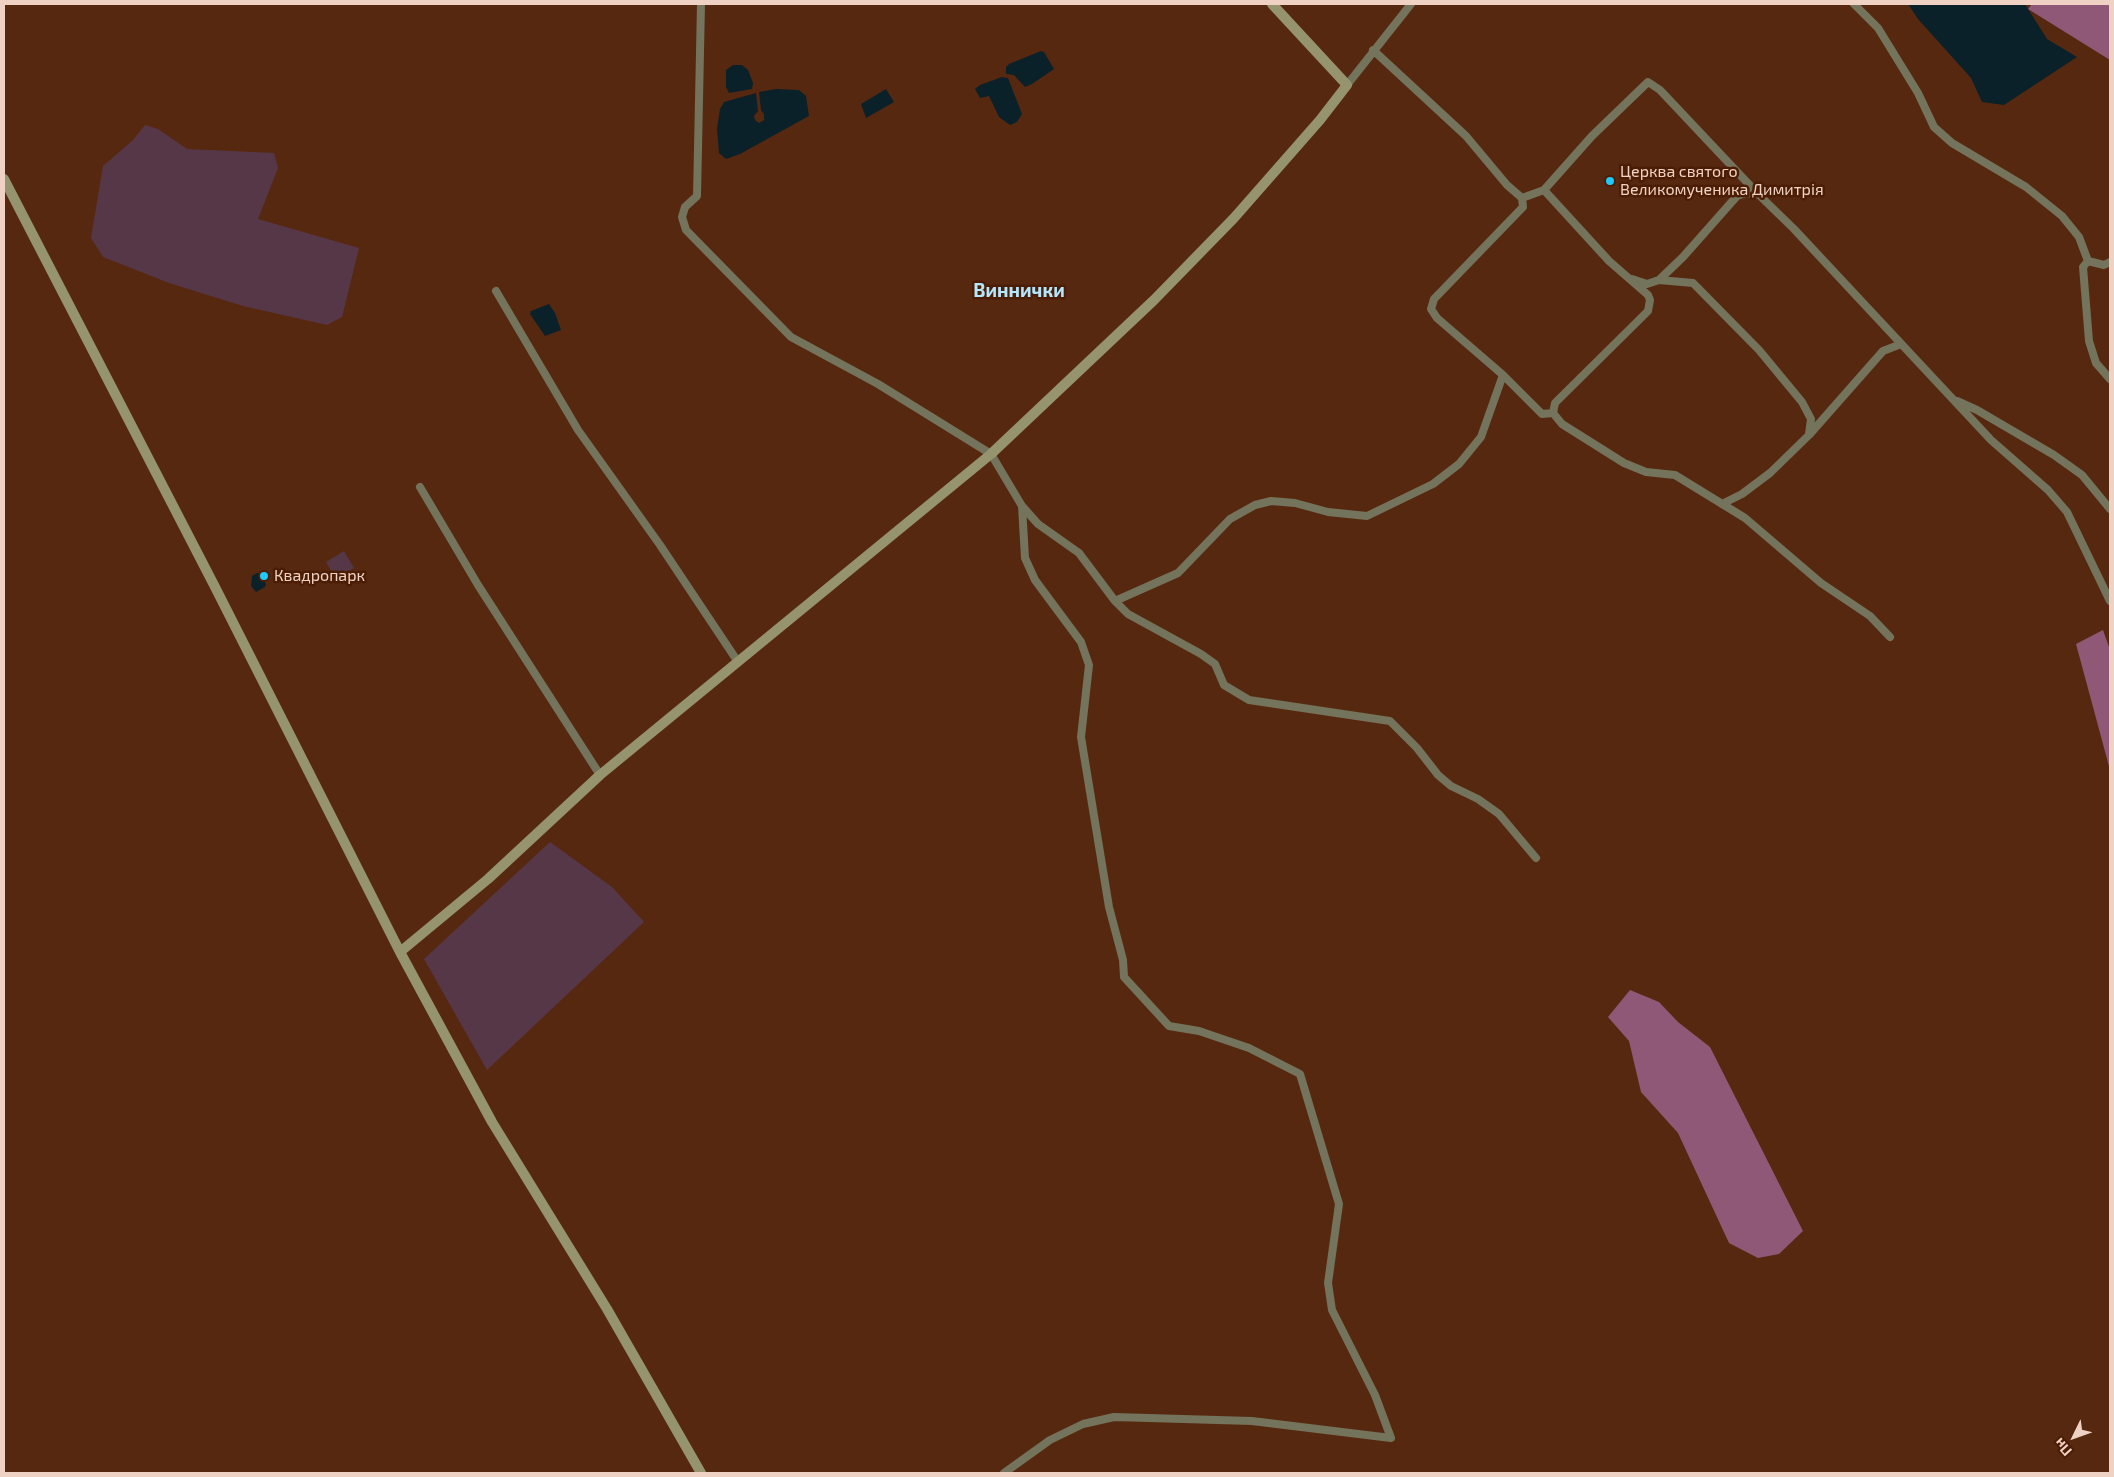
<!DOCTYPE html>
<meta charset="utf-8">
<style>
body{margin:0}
#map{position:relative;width:2114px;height:1477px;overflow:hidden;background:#572810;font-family:"Exo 2",sans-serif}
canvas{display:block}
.frame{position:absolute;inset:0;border:5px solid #f0d2c4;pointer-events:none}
.north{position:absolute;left:2049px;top:1412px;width:50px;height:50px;-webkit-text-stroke:4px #4b1d04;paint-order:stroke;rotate:228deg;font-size:14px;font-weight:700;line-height:20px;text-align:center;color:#f0d2c4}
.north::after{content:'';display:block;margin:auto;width:18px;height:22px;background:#f0d2c4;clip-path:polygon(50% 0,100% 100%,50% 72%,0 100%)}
</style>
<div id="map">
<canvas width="2114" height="1477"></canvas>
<div class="frame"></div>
<div class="north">Пн</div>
</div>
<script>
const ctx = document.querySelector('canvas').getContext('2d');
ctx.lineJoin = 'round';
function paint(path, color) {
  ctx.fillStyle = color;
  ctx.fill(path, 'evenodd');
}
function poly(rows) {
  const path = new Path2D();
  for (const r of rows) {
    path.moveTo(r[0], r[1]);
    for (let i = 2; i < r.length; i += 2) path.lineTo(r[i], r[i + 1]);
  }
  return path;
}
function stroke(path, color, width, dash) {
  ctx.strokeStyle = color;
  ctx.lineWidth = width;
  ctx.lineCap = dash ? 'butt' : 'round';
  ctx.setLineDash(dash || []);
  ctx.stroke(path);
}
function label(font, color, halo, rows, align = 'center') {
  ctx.font = font + ' "Exo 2",sans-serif';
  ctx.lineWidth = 5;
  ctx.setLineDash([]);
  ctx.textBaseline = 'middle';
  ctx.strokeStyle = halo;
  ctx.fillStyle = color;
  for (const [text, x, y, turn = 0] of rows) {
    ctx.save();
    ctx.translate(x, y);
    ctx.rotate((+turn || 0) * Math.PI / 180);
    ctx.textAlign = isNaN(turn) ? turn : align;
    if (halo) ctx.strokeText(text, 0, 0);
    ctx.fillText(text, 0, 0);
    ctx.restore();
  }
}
paint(poly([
 [145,125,158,129,187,149,274,153,278,168,258,219,359,248,342,317,327,325,243,306,169,283,103,257,91,238,103,166,133,140],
 [344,551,354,568,336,579,326,562],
 [550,842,612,887,644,922,487,1070,424,959]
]), '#563748');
paint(poly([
 [2032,4,2110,4,2110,60,2028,9],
 [2103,630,2110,650,2110,770,2076,644],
 [1630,990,1659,1002,1678,1022,1710,1047,1803,1231,1779,1254,1758,1258,1729,1243,1678,1133,1641,1092,1629,1041,1608,1017]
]), '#8e5876');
paint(poly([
 [1908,4,2025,4,2047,39,2077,57,2004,105,1982,102,1971,78,1918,19],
 [1041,51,1044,52,1054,69,1032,84,1025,87,1014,75,1006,74,1006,67,1009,64],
 [733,65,742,65,748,70,753,83,752,89,729,93,726,87,726,70],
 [1002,77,1008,78,1022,114,1017,122,1010,125,999,117,989,96,980,98,975,89,980,85],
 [776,89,799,90,806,96,809,116,740,154,726,159,719,153,717,129,720,109,724,102,756,93,758,111,754,116,755,120,759,123,764,120,764,114,761,110,759,92],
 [886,89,894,102,866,118,861,104],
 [549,304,555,313,561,330,545,336,530,314,531,311],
 [257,573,260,573,266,584,265,587,256,592,251,586,252,576]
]), '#0a2129');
stroke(poly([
 [701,4,697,196,685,207,682,217,686,230,791,337,878,384,991,454,1022,506,1025,558,1035,580,1081,642,1089,665,1081,737,1109,907,1123,960,1124,977,1169,1026,1199,1031,1249,1048,1300,1074,1339,1204,1328,1283,1332,1310,1375,1395,1391,1438,1252,1421,1114,1417,1083,1424,1050,1440,1004,1473],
 [1854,4,1878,28,1918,93,1934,127,1952,143,2026,187,2062,216,2079,237,2088,261,2083,267,2089,341,2096,363,2110,379],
 [1373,50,1466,136,1507,185,1522,198,1544,190,1609,261,1648,295,1650,300,1648,311,1555,403,1553,413],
 [1347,85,1411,4],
 [1544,190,1592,136,1648,82,1660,90,1758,194],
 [1522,198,1523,207,1434,299,1431,309,1437,318,1503,375,1542,414,1553,413,1562,424,1624,463,1646,472,1675,475,1745,518,1821,583,1870,616,1890,637],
 [2088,261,2104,265,2110,262],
 [1632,279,1647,284,1659,280,1683,257,1737,196,1747,193,1758,194,1794,229,1991,440,2048,490,2067,512,2110,601],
 [1659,280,1693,283,1759,350,1802,402,1811,419,1809,434],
 [496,291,578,430,660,545,738,662],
 [1957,401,1977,410,2054,455,2082,475,2110,509],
 [420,487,478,585,600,775],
 [1722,504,1742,494,1770,473,1809,435,1883,351,1901,344],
 [1022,506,1038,524,1079,553,1115,601,1128,614,1201,654,1215,664,1224,685,1249,700,1390,721,1417,748,1438,775,1451,786,1478,799,1499,814,1536,858],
 [1115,601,1178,573,1230,519,1255,505,1271,501,1295,503,1328,512,1367,516,1433,484,1459,464,1481,437,1503,375]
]), '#74735b', 8);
stroke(poly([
 [4,179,214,585,400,952,492,1122,607,1309,701,1473],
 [400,952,488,879,600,775,991,454,1154,300,1234,218,1320,120,1347,85,1272,4]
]), '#95946e', 10);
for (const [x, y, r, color] of [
 [1610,181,5,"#1fc9fd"],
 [264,576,5,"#1fc9fd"]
]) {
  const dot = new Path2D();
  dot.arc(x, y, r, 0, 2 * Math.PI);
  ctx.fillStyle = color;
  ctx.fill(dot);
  stroke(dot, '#4b1d04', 2);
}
label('16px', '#f0d2c4', '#4b1d04', [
 ["Церква святого",1620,172],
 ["Великомученика Димитрія",1620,190],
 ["Квадропарк",274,576]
], 'left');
label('bold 19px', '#b4e7fd', '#4b1d04', [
 ["Виннички",1019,291]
]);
</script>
